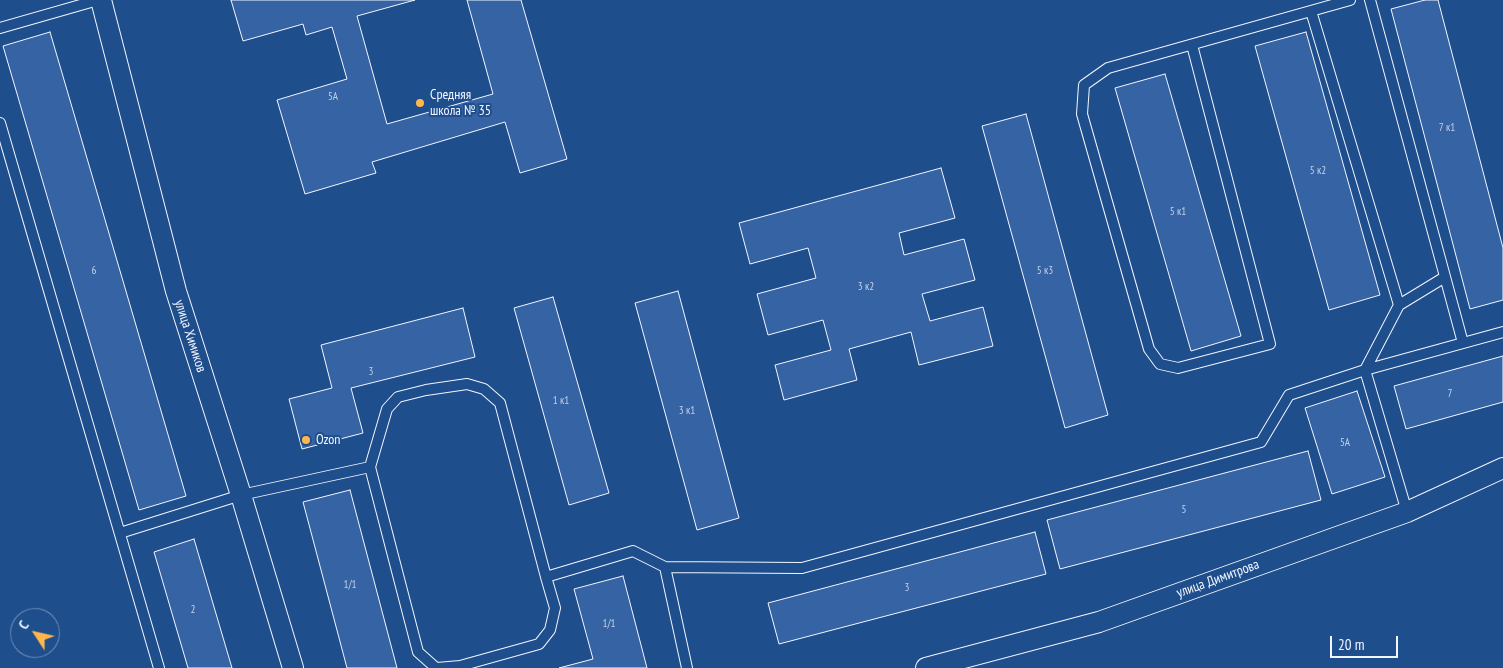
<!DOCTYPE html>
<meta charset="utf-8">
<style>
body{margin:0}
#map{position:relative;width:1503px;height:668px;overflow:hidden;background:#1f4e8c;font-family:"PT Sans Narrow",sans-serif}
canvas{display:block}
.north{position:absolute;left:10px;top:608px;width:50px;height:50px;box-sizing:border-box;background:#1f4e8c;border:1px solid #7391ba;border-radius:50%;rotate:305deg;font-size:14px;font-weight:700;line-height:20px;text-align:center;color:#f2f6ff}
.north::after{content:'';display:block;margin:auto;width:18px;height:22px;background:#ffb74d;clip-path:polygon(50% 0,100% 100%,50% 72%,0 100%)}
.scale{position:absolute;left:1330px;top:636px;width:68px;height:22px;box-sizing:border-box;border:2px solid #f2f6ff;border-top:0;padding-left:6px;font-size:15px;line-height:18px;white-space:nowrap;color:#f2f6ff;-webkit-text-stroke:4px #1f4e8c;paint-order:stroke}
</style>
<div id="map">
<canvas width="1503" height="668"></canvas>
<div class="north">С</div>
<div class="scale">20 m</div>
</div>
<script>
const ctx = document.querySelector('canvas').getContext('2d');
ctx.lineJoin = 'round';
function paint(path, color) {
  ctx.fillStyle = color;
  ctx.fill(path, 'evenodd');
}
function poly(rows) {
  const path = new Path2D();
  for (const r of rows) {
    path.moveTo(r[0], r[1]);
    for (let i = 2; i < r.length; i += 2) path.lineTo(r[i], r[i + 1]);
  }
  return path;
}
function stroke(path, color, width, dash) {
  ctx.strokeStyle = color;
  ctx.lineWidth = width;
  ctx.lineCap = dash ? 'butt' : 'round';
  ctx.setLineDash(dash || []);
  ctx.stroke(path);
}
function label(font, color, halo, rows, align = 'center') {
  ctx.font = font + ' "PT Sans Narrow",sans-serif';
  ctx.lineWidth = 4;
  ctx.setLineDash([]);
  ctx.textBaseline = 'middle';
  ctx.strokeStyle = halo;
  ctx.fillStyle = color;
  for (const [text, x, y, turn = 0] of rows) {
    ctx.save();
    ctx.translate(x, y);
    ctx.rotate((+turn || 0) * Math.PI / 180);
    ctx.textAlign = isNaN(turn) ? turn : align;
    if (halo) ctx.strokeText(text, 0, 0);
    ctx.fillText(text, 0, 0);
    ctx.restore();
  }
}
const building = poly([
 [231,0,415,0,357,16,387,124,493,94,467,0,521,0,567,159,520,173,505,122,372,162,376,173,305,194,277,100,347,79,332,27,306,35,303,24,243,41,231,0],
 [1425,0,1438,0,1503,248,1503,300,1470,309,1391,9,1425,0],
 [50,32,186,496,139,510,3,46,50,32],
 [1306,32,1380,295,1329,310,1255,46,1306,32],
 [1165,74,1241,336,1191,351,1115,88,1165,74],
 [1026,114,1108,415,1065,428,982,126,1026,114],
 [941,168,955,218,899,233,904,255,964,239,975,280,922,294,930,321,983,307,993,346,919,365,911,332,849,349,857,380,784,400,775,365,831,350,823,320,768,335,757,294,816,278,808,248,750,264,739,223,941,168],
 [678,291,739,518,697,530,635,303,678,291],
 [553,297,609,493,569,505,514,308,553,297],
 [463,308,475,357,351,388,363,433,302,449,289,399,332,388,321,345,463,308],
 [1503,356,1503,402,1406,429,1394,386,1503,356],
 [1357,391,1385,477,1332,494,1305,408,1357,391],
 [1308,451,1321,500,1060,569,1047,520,1308,451],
 [350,490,397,668,347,668,303,502,350,490],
 [1035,532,1046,574,779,644,768,603,1035,532],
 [194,539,232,668,188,668,154,552,194,539],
 [623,576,647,668,559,668,593,659,574,589,623,576]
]);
paint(building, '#3563a3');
stroke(building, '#f2f6ff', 1);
const lane = poly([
 [1370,0,1463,343],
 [1311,11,1399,305,1365,370],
 [0,28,98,0],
 [1192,45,1270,344,1178,368,1160,364,1149,349,1082,114,1084,85,1108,68,1350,0],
 [0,123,159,668],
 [1399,305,1445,277],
 [1365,370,1503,332],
 [370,467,387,409,398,397,426,390,467,384,484,389,500,403,546,577],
 [120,533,241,495,370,467,418,652,436,668],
 [665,567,802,568,1261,442,1289,395,1365,370,1407,512],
 [437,668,460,666,539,644,550,630,555,608,546,577,633,551,665,567,687,668]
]);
const street = poly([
 [101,0,176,291,241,495,293,668],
 [926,668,1099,622,1407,512,1503,468]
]);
stroke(lane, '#f2f6ff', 12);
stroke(street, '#f2f6ff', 22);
stroke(lane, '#1f4e8c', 10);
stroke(street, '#1f4e8c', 20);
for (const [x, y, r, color] of [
 [420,103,5,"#ffb74d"],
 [306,440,5,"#ffb74d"]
]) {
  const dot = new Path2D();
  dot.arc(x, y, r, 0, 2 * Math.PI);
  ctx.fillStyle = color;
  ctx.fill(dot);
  stroke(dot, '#1f4e8c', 2);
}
label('11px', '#c3d1e8', null, [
 ["5А",333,97],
 ["7 к1",1447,128],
 ["5 к2",1318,171],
 ["5 к1",1178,212],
 ["6",94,271],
 ["5 к3",1045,271],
 ["3 к2",866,287],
 ["3",371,372],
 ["7",1450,394],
 ["1 к1",561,401],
 ["3 к1",687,411],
 ["5А",1345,443],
 ["5",1184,510],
 ["1/1",350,585],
 ["3",907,588],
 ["2",193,610],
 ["1/1",609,624]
]);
label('14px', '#f2f6ff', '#1f4e8c', [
 ["Средняя",430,95],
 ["школа № 35",430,111],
 ["Ozon",316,440]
], 'left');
label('14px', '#f2f6ff', '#1f4e8c', [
 ["улица Химиков",190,336,72],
 ["улица Димитрова",1218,579,-20]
]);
</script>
